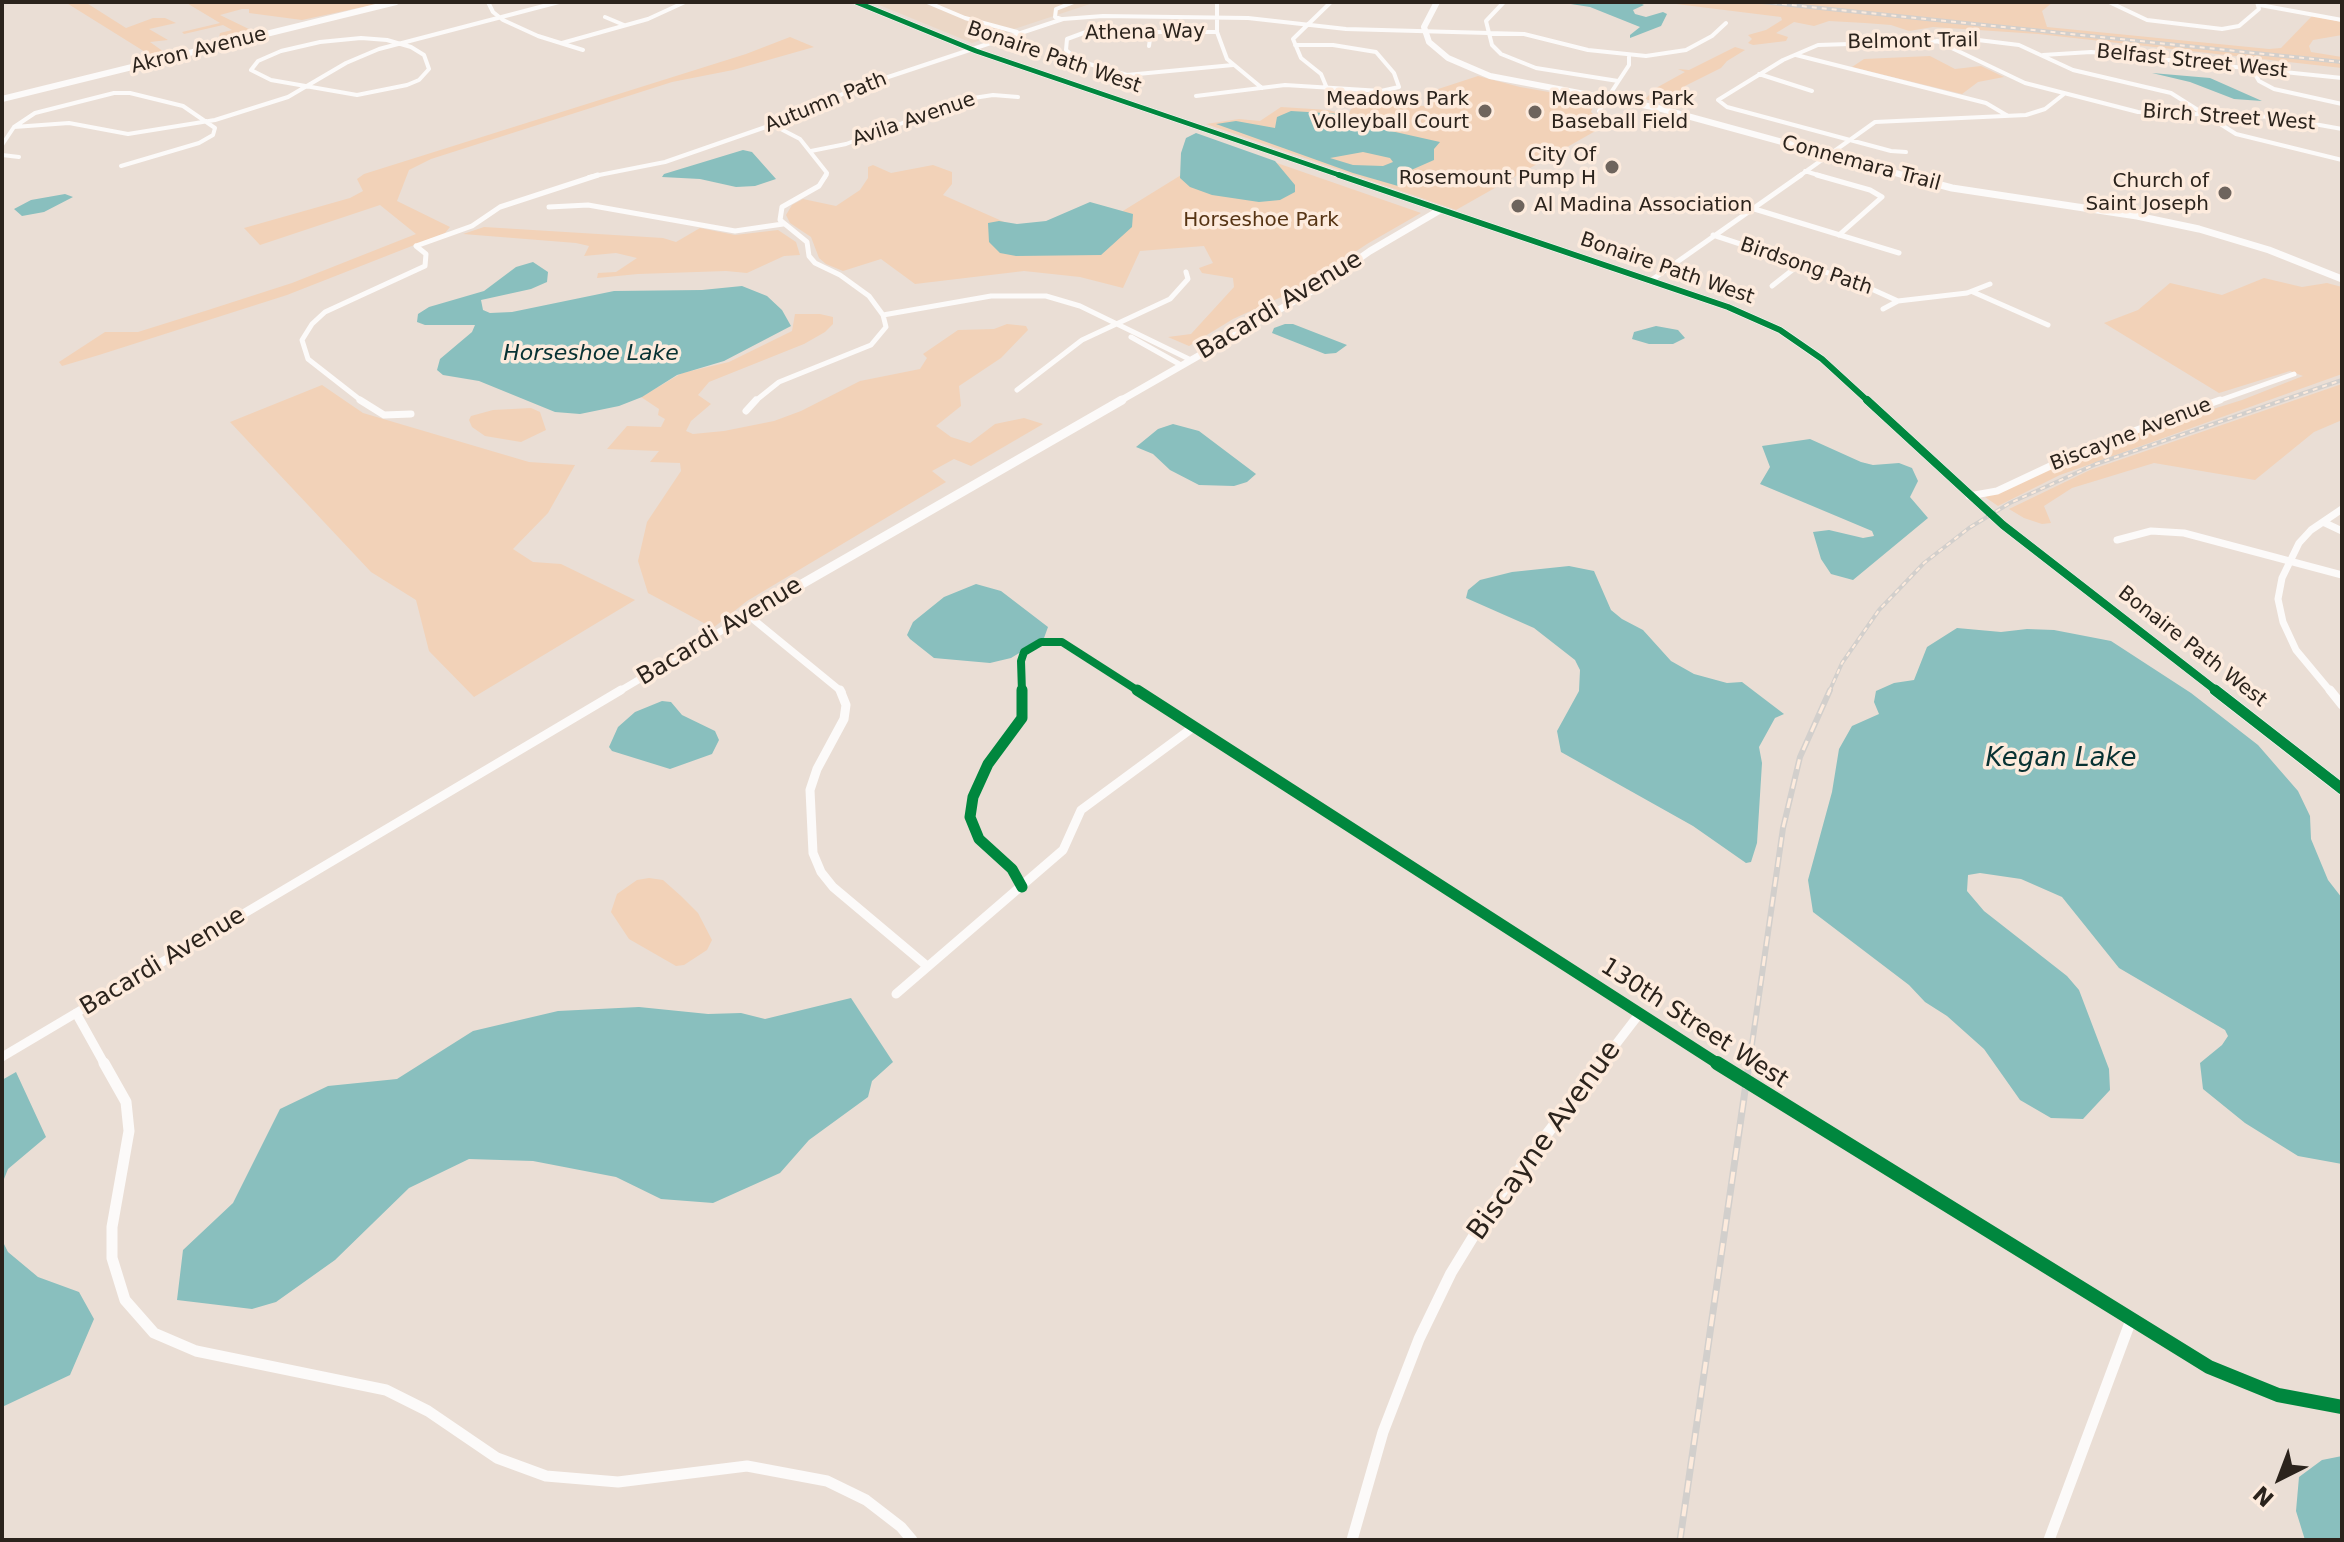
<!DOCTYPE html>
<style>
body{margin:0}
#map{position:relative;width:2344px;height:1542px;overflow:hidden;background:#eaded5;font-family:"DejaVu Sans",sans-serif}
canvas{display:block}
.frame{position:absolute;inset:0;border:4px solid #2b231c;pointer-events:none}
.north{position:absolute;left:2240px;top:1438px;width:80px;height:80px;-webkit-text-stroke:6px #fdebdd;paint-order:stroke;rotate:222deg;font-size:22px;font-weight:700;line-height:32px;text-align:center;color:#2b231c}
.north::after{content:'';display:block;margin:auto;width:28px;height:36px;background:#2b231c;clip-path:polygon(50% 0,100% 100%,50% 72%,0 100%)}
</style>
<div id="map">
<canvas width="2344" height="1542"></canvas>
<div class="frame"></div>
<div class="north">N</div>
</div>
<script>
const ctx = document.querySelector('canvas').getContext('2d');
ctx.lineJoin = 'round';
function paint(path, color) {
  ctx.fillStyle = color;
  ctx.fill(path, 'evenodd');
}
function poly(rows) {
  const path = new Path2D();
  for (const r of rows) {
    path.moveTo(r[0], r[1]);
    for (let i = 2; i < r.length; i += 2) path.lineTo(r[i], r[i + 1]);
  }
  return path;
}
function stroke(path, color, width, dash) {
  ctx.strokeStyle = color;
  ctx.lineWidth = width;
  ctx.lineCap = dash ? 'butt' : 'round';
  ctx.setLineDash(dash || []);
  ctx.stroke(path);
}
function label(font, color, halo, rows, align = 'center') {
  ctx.font = font + ' "DejaVu Sans",sans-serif';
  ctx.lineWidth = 7;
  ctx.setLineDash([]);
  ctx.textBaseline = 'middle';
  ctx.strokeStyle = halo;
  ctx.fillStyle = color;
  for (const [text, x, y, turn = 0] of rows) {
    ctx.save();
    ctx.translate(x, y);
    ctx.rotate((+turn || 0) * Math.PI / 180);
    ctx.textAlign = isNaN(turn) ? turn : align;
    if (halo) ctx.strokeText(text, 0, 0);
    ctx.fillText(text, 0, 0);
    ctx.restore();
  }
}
paint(poly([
 [872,2,1096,2,972,43]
]), '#ebd7c6');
paint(poly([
 [65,2,85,2,126,28,153,18,165,18,176,23,149,29,168,40,150,42,164,52,150,55],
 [185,2,386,2,302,20,249,13,249,9,242,9,220,15,255,32,199,47,219,39,220,33,232,30,223,25,184,34,182,32,220,23],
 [1660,2,1751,2,2329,62,2342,63,2342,68,2038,34,1933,27,1909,31,1891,25,1865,23,1829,21,1814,26,1794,22,1776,33,1788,37,1786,41,1753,45,1748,43,1752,39,1748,35,1766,30,1782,20,1781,17],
 [1771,2,2053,2,2042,11,2047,27,2269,49,2281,48,2312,16,2342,22,2342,35,2313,40,2309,46,2311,52,2342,57,2342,61],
 [790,37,814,47,733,70,672,82,431,159,409,170,397,201,450,227,445,233,287,295,99,355,62,366,59,362,105,332,138,332,205,311,292,283,416,234,380,205,260,245,244,228,350,198,363,191,357,179,364,174,746,54],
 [1735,47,1745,50,1727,61,1721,68,1685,86,1683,91,1659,103,1645,99,1656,88,1685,72,1678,69,1689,70],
 [1930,56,1955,69,1981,66,2004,77,1978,82,1962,94,1852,67,1864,59],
 [1478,76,1520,87,1595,100,1591,112,1606,125,1456,210,1206,124,1239,119,1260,121,1281,107,1328,110,1348,115,1353,105,1430,106,1426,93],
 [1228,146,1421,213,1367,244,1301,288,1233,319,1189,346,1168,337,1191,334,1234,287,1233,278,1202,273,1199,268,1213,263,1204,246,1140,251,1123,288,1080,277,1024,271,915,284,881,259,843,271,826,264,819,258,811,237,790,223,786,215,792,205,803,199,836,206,860,190,868,178,868,167,873,165,891,173,933,165,952,172,952,184,943,195,1063,248],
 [484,227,663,238,676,242,700,228,735,235,778,230,796,242,800,255,784,256,747,273,726,271,638,274,597,278,598,273,616,272,637,258,616,253,584,256,589,246,576,243,463,234],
 [2264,278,2302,287,2327,283,2342,287,2342,374,2060,475,1998,506,1985,497,2139,432,2242,400,2303,376,2290,371,2219,393,2104,323,2138,310,2170,283,2222,295],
 [795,314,820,314,833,317,833,324,825,332,804,344,709,382,698,395,711,404,691,421,686,431,693,434,724,431,774,421,801,411,860,381,920,369,927,358,923,354,958,330,994,329,1007,324,1026,326,1028,330,1001,358,959,386,961,406,936,426,951,437,970,443,995,424,1024,418,1043,424,971,466,954,459,932,471,946,482,747,601,713,628,648,593,638,561,647,522,681,471,680,463,650,462,659,451,607,449,627,426,661,427,665,419,658,415,659,409,641,397,682,373,729,362,792,331],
 [2342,384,2342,420,2314,432,2255,480,2154,463,2072,488,2044,506,2051,523,2042,524,2024,518,2009,509,2090,470],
 [322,385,363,413,529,462,575,465,548,513,513,549,533,562,561,564,635,600,474,697,429,651,416,600,371,572,230,422],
 [531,408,540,412,546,430,521,442,485,436,472,427,469,420,471,416,493,410],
 [649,878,663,880,681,896,698,913,712,940,707,950,684,965,676,966,629,939,611,912,617,894,637,880]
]), '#f2d2b8');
paint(poly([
 [1558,2,1640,3,1644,5,1633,10,1635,14,1646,17,1663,12,1667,14,1661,26,1630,38,1630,35,1640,27,1590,7],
 [2152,73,2210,78,2262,101,2234,99,2190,82],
 [1291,111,1341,114,1382,129,1440,142,1434,149,1434,160,1409,171,1406,174,1413,180,1398,186,1353,173,1216,124,1236,121,1275,128,1277,117],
 [1363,152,1390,158,1393,162,1383,166,1353,165,1330,158],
 [1196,133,1275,161,1295,185,1295,192,1280,200,1259,202,1212,195,1190,187,1180,178,1181,153,1186,138],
 [743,150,752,152,776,179,755,186,736,187,700,179,662,177,664,174],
 [65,194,73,197,44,212,22,216,14,209,31,200],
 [1090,202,1133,214,1132,227,1101,255,1016,256,1000,253,989,242,988,223,999,221,1017,224,1046,221],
 [533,262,548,272,547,282,531,289,481,300,483,310,490,313,512,312,614,291,702,290,742,286,767,296,782,310,791,326,724,361,677,375,642,397,619,406,580,414,555,412,479,381,443,375,437,370,440,359,472,332,475,325,425,325,417,322,418,314,429,307,484,291,516,267],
 [1285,324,1293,324,1347,345,1336,353,1325,354,1272,333,1274,328],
 [1656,326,1678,330,1685,338,1673,344,1649,344,1632,339,1634,332],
 [1173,424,1199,431,1256,474,1247,482,1234,486,1199,485,1170,470,1153,454,1136,447,1158,429],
 [1810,439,1861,462,1873,465,1899,463,1912,468,1918,481,1910,497,1928,518,1853,580,1831,574,1821,559,1813,532,1829,530,1863,538,1874,536,1872,531,1760,484,1770,467,1762,446],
 [1569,566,1594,571,1611,610,1622,619,1643,630,1671,661,1694,674,1727,683,1742,682,1784,714,1775,718,1759,747,1762,763,1757,843,1751,862,1746,863,1693,826,1561,752,1557,731,1579,691,1580,670,1575,660,1534,628,1466,598,1468,590,1480,580,1512,572],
 [976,584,1001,591,1048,627,1044,638,1011,658,990,663,934,658,910,639,907,635,913,622,944,597],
 [1957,628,2001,632,2027,629,2054,630,2111,641,2191,693,2258,745,2298,791,2310,816,2311,839,2328,880,2342,898,2342,1164,2298,1156,2245,1123,2203,1089,2200,1063,2222,1045,2228,1036,2225,1030,2119,968,2062,897,2021,879,1980,873,1968,875,1967,891,1984,911,2067,976,2079,990,2109,1069,2110,1090,2083,1119,2051,1118,2020,1100,1984,1049,1947,1016,1925,1002,1909,985,1813,912,1808,880,1832,792,1839,749,1852,726,1879,714,1874,702,1876,691,1894,683,1914,680,1927,647],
 [662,701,671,702,682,715,715,731,719,740,712,754,670,769,612,751,609,747,618,727,635,712],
 [851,998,893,1062,872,1081,868,1097,809,1140,780,1173,713,1203,661,1199,616,1177,533,1161,469,1159,409,1188,335,1260,276,1302,252,1309,177,1300,183,1250,233,1203,280,1109,328,1086,397,1079,473,1031,558,1011,639,1007,708,1014,741,1013,765,1019],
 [16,1072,46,1137,8,1169,2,1184,2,1080],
 [2,1240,8,1252,38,1277,79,1292,94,1319,70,1375,2,1407],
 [2342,1456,2342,1540,2305,1540,2296,1511,2299,1477,2322,1460]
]), '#89bfbe');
stroke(poly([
 [488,2,493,12,503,20,538,36,583,50],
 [720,2,738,2],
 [927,2,965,18,1017,32],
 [1217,2,1217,32,1227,59,1262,88],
 [1504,2,1486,21,1492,45,1501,54,1536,68,1618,81],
 [2109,2,2147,20,2222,29,2239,26,2259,9,2257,2],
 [2260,5,2342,20],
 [605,17,624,25],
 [1061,19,1055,17,1056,9,1074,2],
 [1217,32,1086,32,1067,39,1066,50,1079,61,1127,75,1233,65],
 [361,38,387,40,411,47,424,55,429,69,419,80,407,85,357,95,271,80,251,70,258,61,281,51,320,42,361,38],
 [1937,41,2025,83,2138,112,2275,117,2342,129],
 [562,43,648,19,685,2],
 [1149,46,1151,32],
 [1796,55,1986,103,2008,116],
 [2043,55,2091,52,2342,78],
 [2252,69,2259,81,2274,89,2342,104],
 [1759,74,1812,91],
 [1326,86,1321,74,1301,58,1293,39,1331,2],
 [1196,96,1285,85,1381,91,1399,87,1394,73,1376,52,1333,45,1295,45],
 [773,125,800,139,827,173,825,177],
 [14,127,69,123,128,134,215,120,288,97,346,63,379,49,559,2],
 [1628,128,1610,122,1599,111,1629,65,1629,56],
 [2,145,14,127,35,113,114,93,130,93,183,106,215,128,213,135,199,143,121,166],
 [811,151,846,144,967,99,993,95,1018,97],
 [1906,152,1891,151,1727,107,1718,100,1783,60,1818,45,1978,40,2019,45,2073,70,2171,93,2236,134,2342,160],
 [2,155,19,157],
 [1805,171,1824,177],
 [589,177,665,162,806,113,852,89,1063,19,1103,16,1248,18,1346,29,1524,34,1588,50,1646,56,1686,50,1712,36,1726,23],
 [1798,177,1875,122,2026,115,2045,109,2064,94]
]), '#fcfaf9', 4);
stroke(poly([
 [1817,175,1870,190,1882,197,1839,235],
 [1715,197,1899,253],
 [549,207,588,205,735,231,783,224],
 [1713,235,1856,282,1898,301],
 [416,246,472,226,500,207,598,175],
 [1650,281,1801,175],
 [1772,286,1800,264],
 [1973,292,2048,325],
 [1883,309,1898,301,1967,293,1990,284],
 [883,315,991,296,1046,296,1080,306,1191,360],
 [1131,337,1181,365],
 [1017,390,1082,340,1170,299,1188,279,1186,272],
 [363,402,308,359,302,340,312,324,325,312,425,266,426,254,416,246],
 [754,402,779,382,871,345,886,327,883,315,869,296,840,275,815,263,809,256,807,242,780,220,782,207,819,186,826,175],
 [2215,402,2294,374]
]), '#fcfaf9', 5);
stroke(poly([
 [360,400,384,415,411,414],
 [746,411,756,400],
 [1969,496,1997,491,2095,445,2220,400],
 [2323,522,2342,531],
 [2117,540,2151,531,2184,533,2342,575],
 [618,692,748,615,842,692],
 [1022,692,1021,661,1024,652,1041,642,1062,642,1140,692],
 [2331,692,2296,650,2283,622,2278,599,2282,578,2299,543,2311,530,2342,509]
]), '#fcfaf9', 7);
stroke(poly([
 [840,690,846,705,844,719,817,769,810,790,813,853,821,872,833,887,927,966],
 [1022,690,1022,718,988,764,973,797,970,817,979,839,1012,869,1022,887],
 [1137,690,1720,1065],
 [2330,690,2342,705],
 [896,994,1063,850,1081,810,1195,726],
 [76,1013,105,1065],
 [2,1057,621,690],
 [1600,1065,1640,1013]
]), '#fcfaf9', 9);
stroke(poly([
 [104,1063,126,1102,129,1131,112,1227,112,1258,125,1300,154,1333,196,1351,386,1390,428,1411,497,1458,546,1476,618,1482,747,1466,827,1481,866,1500,901,1527,912,1540],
 [1717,1063,2209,1367,2278,1395,2342,1407],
 [1352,1540,1383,1432,1419,1339,1451,1273,1495,1201,1602,1063],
 [2049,1540,2131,1320]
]), '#fcfaf9', 11);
stroke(poly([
 [856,2,976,51,1345,177],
 [1437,2,1424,27,1429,42,1448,58,1490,76,1658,108,1910,177],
 [2,99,396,2]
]), '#fcfaf9', 6);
stroke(poly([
 [1339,175,1728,307,1780,330,1822,359,1869,402],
 [1903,175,1952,188,2137,216,2199,229,2269,250,2342,279],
 [1118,402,1317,288,1370,251,1440,210]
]), '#fcfaf9', 7);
stroke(poly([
 [1867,400,2003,525,2218,692],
 [748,615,1122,400]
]), '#fcfaf9', 9);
stroke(poly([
 [2215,690,2342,789]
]), '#fcfaf9', 12);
const railFar2 = poly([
 [1762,2,2342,62],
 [1829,692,1842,663,1879,610,1924,563,1969,528,2010,503,2096,464,2342,380]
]);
const railFar1 = poly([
 [1749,1065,1783,828,1800,757,1830,690]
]);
const rail = poly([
 [1680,1540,1749,1063]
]);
stroke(railFar2, '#d2cfcc', 4);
stroke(railFar1, '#d2cfcc', 6);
stroke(rail, '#d2cfcc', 7);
stroke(railFar2, '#fdebdd', 2, [5]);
stroke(railFar1, '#fdebdd', 3, [10]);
stroke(rail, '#fdebdd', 4, [12]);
stroke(poly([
 [856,2,976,51,1345,177]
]), '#00873e', 5);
stroke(poly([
 [1339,175,1728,307,1780,330,1822,359,1869,402]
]), '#00873e', 6);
stroke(poly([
 [1867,400,2003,525,2218,692],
 [1022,692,1021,661,1024,652,1041,642,1062,642,1140,692]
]), '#00873e', 8);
stroke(poly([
 [1022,690,1022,718,988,764,973,797,970,817,979,839,1012,869,1022,887],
 [1137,690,1720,1065],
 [2215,690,2342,789]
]), '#00873e', 11);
stroke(poly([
 [1717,1063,2209,1367,2278,1395,2342,1407]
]), '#00873e', 14);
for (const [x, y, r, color] of [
 [1485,111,8,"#6e645d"],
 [1535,112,8,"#6e645d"],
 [1612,167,8,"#6e645d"],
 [2225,193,8,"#6e645d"],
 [1518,206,8,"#6e645d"]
]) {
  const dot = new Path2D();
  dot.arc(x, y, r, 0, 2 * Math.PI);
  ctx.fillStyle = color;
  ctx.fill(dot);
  stroke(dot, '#fdebdd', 3);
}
label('20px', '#2b231c', '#fdebdd', [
 ["Athena Way",1145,33,-1],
 ["Belmont Trail",1913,42,-1],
 ["Akron Avenue",199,51,-14],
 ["Bonaire Path West",1054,58,19],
 ["Belfast Street West",2192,62,6],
 ["Autumn Path",826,103,-22],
 ["Birch Street West",2229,118,4],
 ["Avila Avenue",914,120,-19],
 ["Connemara Trail",1861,164,15],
 ["Birdsong Path",1806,267,19],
 ["Bonaire Path West",1667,269,19],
 ["Biscayne Avenue",2131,435,-21],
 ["Bonaire Path West",2192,647,38]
]);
label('20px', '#2b231c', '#fdebdd', [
 ["Meadows Park",1469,100],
 ["Volleyball Court",1469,123],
 ["Meadows Park",1551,100,"left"],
 ["Baseball Field",1551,123,"left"],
 ["City Of",1596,156],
 ["Rosemount Pump H",1596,179],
 ["Church of",2209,182],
 ["Saint Joseph",2209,205],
 ["Al Madina Association",1534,206,"left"]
], 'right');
label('20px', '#563414', '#fdebdd', [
 ["Horseshoe Park",1261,221]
]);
label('italic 22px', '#083233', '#fdebdd', [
 ["Horseshoe Lake",591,354]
]);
label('24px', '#2b231c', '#fdebdd', [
 ["Bacardi Avenue",1280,306,-31],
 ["Bacardi Avenue",720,632,-31],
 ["Bacardi Avenue",163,962,-31],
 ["130th Street West",1694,1024,33]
]);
label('italic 26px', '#083233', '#fdebdd', [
 ["Kegan Lake",2061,759]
]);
label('28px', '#2b231c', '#fdebdd', [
 ["Biscayne Avenue",1545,1141,-54]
]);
</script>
